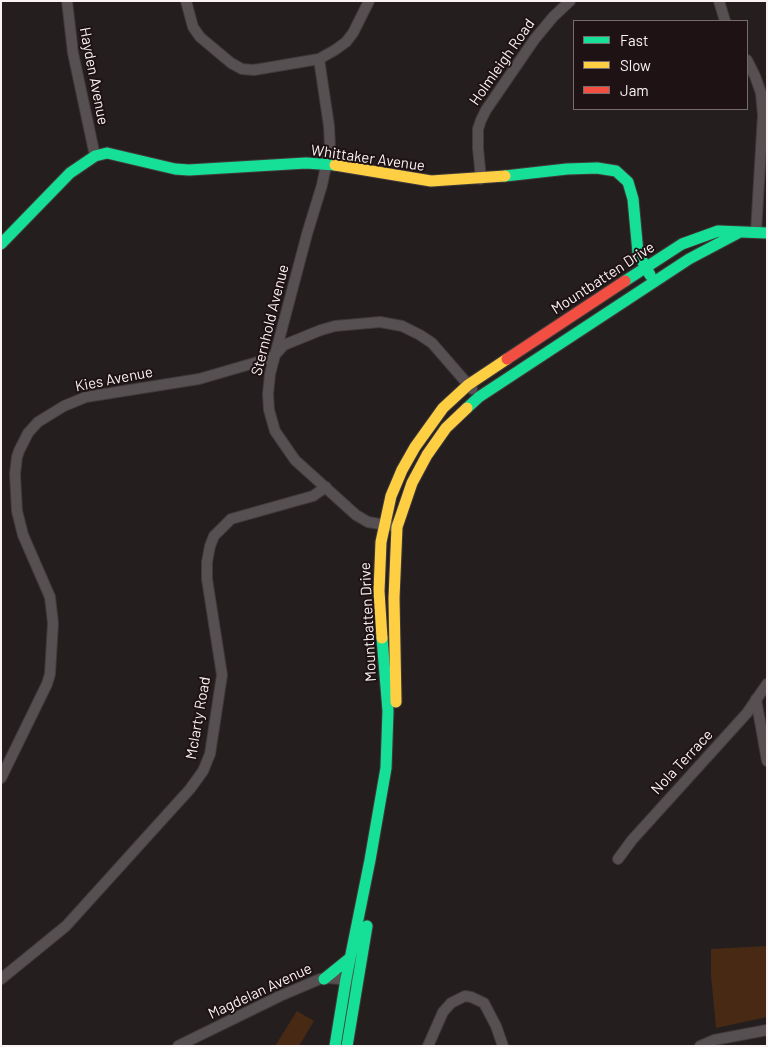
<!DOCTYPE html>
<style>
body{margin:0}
#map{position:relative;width:768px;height:1047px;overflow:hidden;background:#251e1f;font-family:Barlow,sans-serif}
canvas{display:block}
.frame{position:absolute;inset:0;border:2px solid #fbf2f3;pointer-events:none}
.legend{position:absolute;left:573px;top:20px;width:175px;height:90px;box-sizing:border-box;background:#1e1214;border:1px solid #766c6d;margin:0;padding:6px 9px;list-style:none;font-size:15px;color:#fbf2f3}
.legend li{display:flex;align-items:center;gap:10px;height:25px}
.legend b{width:25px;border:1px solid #766c6d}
</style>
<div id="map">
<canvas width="768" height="1047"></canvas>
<div class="frame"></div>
<ul class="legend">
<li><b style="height:6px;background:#16e098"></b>Fast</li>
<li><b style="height:6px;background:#ffcf43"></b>Slow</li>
<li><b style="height:6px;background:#f24e42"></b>Jam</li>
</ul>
</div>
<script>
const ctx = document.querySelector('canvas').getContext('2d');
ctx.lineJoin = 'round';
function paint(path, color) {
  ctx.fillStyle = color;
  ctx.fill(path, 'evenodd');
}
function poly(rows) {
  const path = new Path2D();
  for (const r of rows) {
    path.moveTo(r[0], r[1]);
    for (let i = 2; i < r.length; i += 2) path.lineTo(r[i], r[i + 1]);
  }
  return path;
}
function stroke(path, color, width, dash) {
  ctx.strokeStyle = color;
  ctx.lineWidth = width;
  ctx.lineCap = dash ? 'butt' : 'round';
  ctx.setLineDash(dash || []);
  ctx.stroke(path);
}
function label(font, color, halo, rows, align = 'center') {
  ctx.font = font + ' Barlow,sans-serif';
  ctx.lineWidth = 4;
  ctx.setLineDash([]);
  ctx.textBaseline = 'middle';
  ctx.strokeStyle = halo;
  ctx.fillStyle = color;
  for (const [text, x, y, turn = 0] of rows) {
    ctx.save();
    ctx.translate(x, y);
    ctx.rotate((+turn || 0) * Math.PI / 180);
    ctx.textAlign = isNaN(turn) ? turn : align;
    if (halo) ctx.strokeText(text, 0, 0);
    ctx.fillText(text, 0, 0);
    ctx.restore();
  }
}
paint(poly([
 [767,946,767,1017,716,1028,711,975,711,949],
 [297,1011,314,1021,299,1046,275,1046]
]), '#482913');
const street = poly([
 [67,1,73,53,95,156],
 [186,1,193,27,200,37,231,63,242,69,254,70,319,59,335,50,346,42,353,33,369,1],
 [719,1,725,21],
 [319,59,329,126,330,147,322,185,307,234,270,374,268,394,269,410,275,431,295,460,356,515,368,522,391,526],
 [747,60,755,76,761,93,763,115,756,232],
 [481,179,478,148,478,129,481,120,486,110,534,40,553,17,570,1],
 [756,699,767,761],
 [1,778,47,684,50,674,53,623,50,597,23,535,17,511,15,474,17,457,19,451,28,433,38,422,64,406,86,397,199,379,268,359,275,355,284,345,321,330,335,326,380,322,402,326,420,335,432,343,472,389],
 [618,859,632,840,747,713,767,684],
 [1,979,66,926,190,789,203,771,210,754,222,675,207,579,207,562,210,546,214,536,231,519,313,496,326,487],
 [178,1046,280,996,320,979,328,978,351,980],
 [428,1046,443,1012,451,1003,465,996,471,997,484,1003,496,1026,503,1046],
 [700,1046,714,1040,767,1030]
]);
const fast = poly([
 [505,176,567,169,597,168,616,171,628,182,633,199,638,253,650,275],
 [1,244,70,173,95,156,107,153,175,169,189,170,306,163,335,165],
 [625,281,682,244,718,231,767,233],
 [467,408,479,397,689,259,740,232],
 [324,979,350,958],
 [335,1046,346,979,370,860,386,768,388,711,382,638],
 [347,1046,367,926]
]);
const slow = poly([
 [335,165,431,181,505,176],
 [382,638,379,591,381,542,391,496,402,470,415,447,443,408,468,385,507,359],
 [396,702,394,598,397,527,412,483,427,455,446,428,467,408]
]);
const jam = poly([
 [507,359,625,281]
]);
stroke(street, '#413a3b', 12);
stroke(fast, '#413a3b', 13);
stroke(slow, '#413a3b', 13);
stroke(jam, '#413a3b', 13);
stroke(street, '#575052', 10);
stroke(fast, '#16e098', 11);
stroke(slow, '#ffcf43', 11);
stroke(jam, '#f24e42', 11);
label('15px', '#fbf2f3', '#1e1214', [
 ["Holmleigh Road",502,62,-55],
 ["Hayden Avenue",94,76,79],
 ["Whittaker Avenue",368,158,8],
 ["Mountbatten Drive",603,278,-33],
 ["Sternhold Avenue",270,320,-76],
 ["Kies Avenue",114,379,-11],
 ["Mountbatten Drive",368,622,-93],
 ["Mclarty Road",198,718,-80],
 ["Nola Terrace",682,762,-47],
 ["Magdelan Avenue",260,991,-25]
]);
</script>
